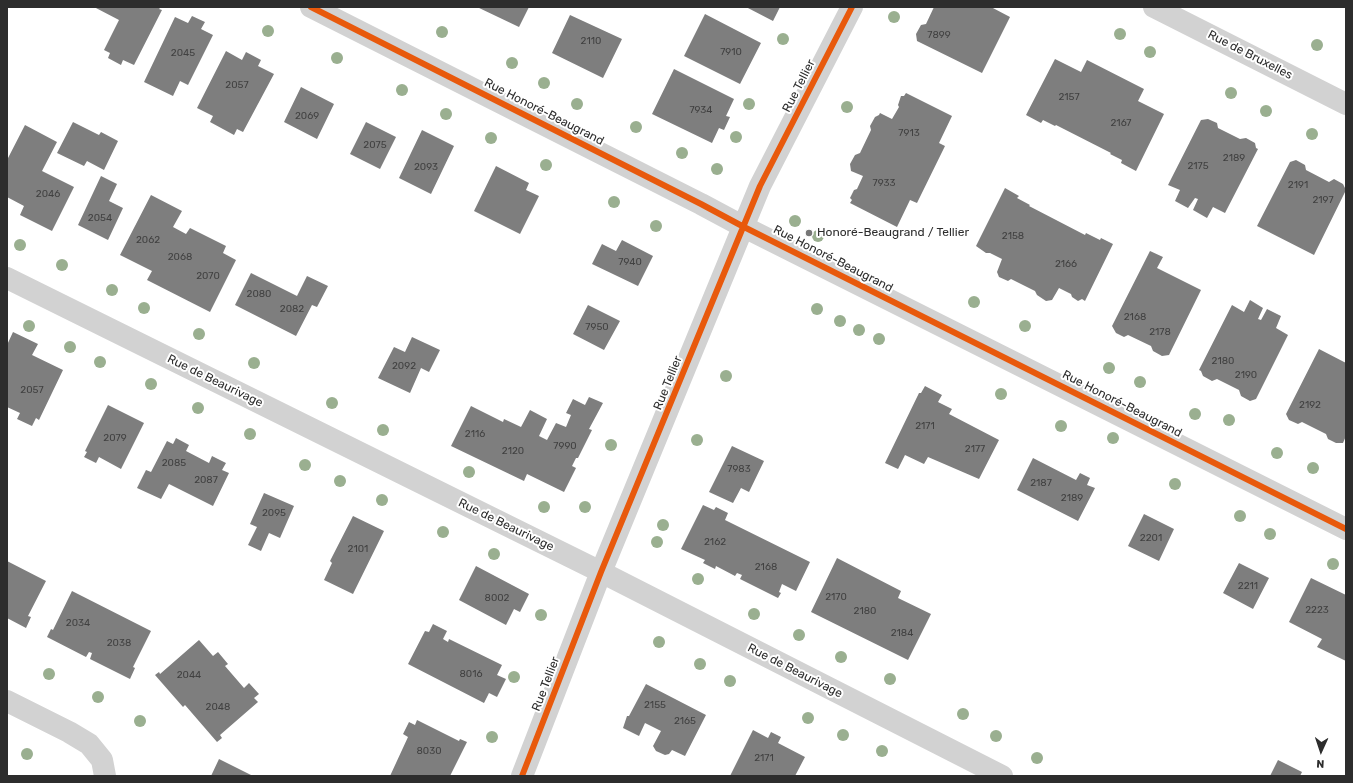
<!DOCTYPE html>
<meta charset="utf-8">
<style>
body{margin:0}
#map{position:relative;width:1353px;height:783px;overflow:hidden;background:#fff;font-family:Rubik,sans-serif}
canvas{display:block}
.frame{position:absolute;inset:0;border:8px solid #2d2d2d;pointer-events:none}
.north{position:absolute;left:1301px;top:731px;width:40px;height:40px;-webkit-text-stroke:3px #fff;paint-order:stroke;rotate:183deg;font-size:11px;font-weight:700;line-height:16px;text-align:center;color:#2d2d2d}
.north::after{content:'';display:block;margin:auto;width:14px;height:18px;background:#2d2d2d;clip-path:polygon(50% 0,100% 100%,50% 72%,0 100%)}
</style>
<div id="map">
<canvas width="1353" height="783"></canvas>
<div class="frame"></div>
<div class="north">N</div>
</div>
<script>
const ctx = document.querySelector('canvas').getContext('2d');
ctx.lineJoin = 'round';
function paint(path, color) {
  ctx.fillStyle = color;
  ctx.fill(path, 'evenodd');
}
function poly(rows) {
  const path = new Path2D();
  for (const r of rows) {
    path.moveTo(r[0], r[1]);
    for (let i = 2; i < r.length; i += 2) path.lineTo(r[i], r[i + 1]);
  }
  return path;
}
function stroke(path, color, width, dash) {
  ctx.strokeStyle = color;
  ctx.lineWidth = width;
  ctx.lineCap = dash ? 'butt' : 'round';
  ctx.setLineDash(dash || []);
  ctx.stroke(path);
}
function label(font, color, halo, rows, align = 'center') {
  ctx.font = font + ' Rubik,sans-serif';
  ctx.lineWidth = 4;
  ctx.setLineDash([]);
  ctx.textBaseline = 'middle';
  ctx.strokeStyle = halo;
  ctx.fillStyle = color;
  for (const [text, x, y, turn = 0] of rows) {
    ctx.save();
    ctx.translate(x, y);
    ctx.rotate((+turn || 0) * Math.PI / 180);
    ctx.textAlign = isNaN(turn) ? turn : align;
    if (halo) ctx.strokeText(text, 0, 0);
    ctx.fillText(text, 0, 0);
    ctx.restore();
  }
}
paint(poly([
 [94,7,160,8,159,9,162,10,134,65,123,60,121,65,108,58,110,53,104,50,119,20],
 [477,7,529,7,519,27],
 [746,7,780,7,773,21],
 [934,7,991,7,1010,17,982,73,917,41,916,34,921,25,926,24],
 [705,14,761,43,740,84,684,56],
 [570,15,622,39,603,78,552,53],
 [192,16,205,22,201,29,213,35,188,85,180,81,173,96,144,82,175,17,188,23],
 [226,51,242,60,246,52,261,60,258,66,274,74,243,132,237,129,234,135,210,122,213,116,197,108],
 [1055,59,1081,72,1087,60,1144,89,1138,101,1164,114,1136,171,1121,163,1122,160,1110,154,1111,153,1056,125,1055,126,1043,120,1041,123,1026,115],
 [674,69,734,99,726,116,730,117,724,130,719,128,712,143,652,114],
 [301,87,334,104,317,139,284,122],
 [906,93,952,116,939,143,945,146,917,203,910,200,897,227,850,203,852,200,850,198,854,190,857,189,863,176,851,171,850,164,855,155,860,153,871,130,870,126,875,117,879,115,880,113,892,119,899,107,898,105,901,96,904,96],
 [1208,119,1217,123,1218,128,1240,139,1246,138,1255,143,1256,148,1258,149,1225,213,1213,207,1207,218,1193,210,1198,199,1195,198,1188,208,1175,201,1180,190,1168,185,1201,120],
 [73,122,99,135,101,132,118,141,104,170,87,161,84,166,57,153],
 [366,122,396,137,380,169,350,154],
 [25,125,57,142,42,171,74,187,52,231,20,215,24,206,7,197,7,160],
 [422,130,454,146,431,194,399,178],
 [1296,160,1305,165,1306,170,1329,182,1334,179,1343,184,1346,190,1314,255,1257,226,1290,162],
 [496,166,529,183,526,190,539,196,520,234,474,211],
 [101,176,117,184,109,201,123,208,108,240,78,225],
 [1005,188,1019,196,1017,198,1030,205,1029,206,1085,235,1086,233,1100,240,1101,238,1113,244,1085,301,1082,299,1078,301,1072,297,1071,294,1059,288,1052,300,1046,301,1037,295,1035,291,1011,279,1008,281,999,277,997,272,1002,259,990,253,986,253,976,246],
 [151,195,182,211,173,227,186,234,190,228,226,246,223,253,236,260,210,312,147,280,152,271,120,255],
 [622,240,653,256,638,286,592,264,602,244,616,251],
 [1150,251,1163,257,1157,268,1201,290,1169,355,1162,356,1153,351,1151,346,1128,335,1124,337,1116,333,1112,326],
 [251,273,297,296,307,276,328,286,317,307,312,305,296,336,235,305],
 [1250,300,1263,308,1258,319,1261,320,1267,309,1281,316,1276,328,1288,335,1256,399,1250,401,1241,396,1239,390,1217,379,1212,381,1203,376,1201,371,1199,370,1232,305,1244,312],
 [588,305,620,321,604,350,573,334],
 [13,332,38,344,32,355,63,370,39,420,36,418,32,426,17,419,20,413,7,407,7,345],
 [412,337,440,350,429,372,421,368,410,393,378,378,394,347,405,352],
 [1319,349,1346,363,1346,436,1343,443,1336,443,1328,439,1326,434,1302,422,1298,424,1289,420,1286,414],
 [925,386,942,395,938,402,952,409,949,414,999,440,979,479,928,457,924,464,905,455,898,469,885,463,919,393,921,393],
 [589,397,603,403,589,429,592,430,578,458,576,458,572,466,576,468,564,492,527,474,524,481,451,446,471,406,503,422,504,419,521,427,530,410,547,419,539,436,547,440,556,423,566,427,571,415,566,413,573,399,585,405],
 [108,405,144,423,121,469,99,457,96,463,84,457,87,452,85,451],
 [176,438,189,445,186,451,209,463,212,456,226,463,222,470,229,473,213,506,169,484,161,499,137,488,146,470,151,472,167,441,173,444],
 [732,446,764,461,749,492,741,488,733,503,709,492],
 [1033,458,1076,480,1080,473,1090,478,1087,485,1095,488,1078,521,1017,490],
 [264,493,294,506,280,538,269,533,261,551,248,545,257,527,250,524],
 [703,505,714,510,716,507,728,513,725,520,810,562,796,591,782,584,779,592,781,593,778,598,740,579,742,575,737,573,735,576,716,566,715,569,703,563,705,560,681,549],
 [1144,514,1174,529,1159,561,1128,546],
 [353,516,384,531,353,594,324,580,332,563,330,561],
 [837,558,901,591,898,598,931,614,908,660,811,612],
 [7,561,46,581,28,616,31,617,26,628,7,618],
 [1239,563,1269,578,1253,609,1223,593],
 [476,566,529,594,520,612,514,609,506,625,459,600],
 [1311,578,1346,595,1346,661,1317,647,1322,639,1289,622],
 [72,591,151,631,133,667,135,668,130,679,90,659,92,653,89,652,86,657,47,637,51,629,53,630],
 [433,624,447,631,443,639,448,642,449,639,502,665,497,675,506,679,497,697,489,693,484,703,408,664,425,631,429,632],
 [199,640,213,656,218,652,228,664,225,666,244,688,249,683,259,694,254,698,258,702,220,735,222,738,217,742,185,705,183,707,155,675,159,672,160,674],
 [646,684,706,715,685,756,672,750,669,754,665,755,656,751,653,746,661,731,645,723,639,736,623,728,627,716,629,716],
 [417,720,459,741,460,739,467,742,450,776,390,776,408,737,403,734,409,722,415,725],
 [753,730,768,738,771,732,781,737,778,743,805,757,795,776,730,776],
 [219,759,253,776,211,776],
 [1278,760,1302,772,1300,776,1270,776]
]), '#7e7e7e');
stroke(poly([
 [311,7,701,204,744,227,1346,529],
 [1154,7,1346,104],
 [7,278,601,572,1002,776],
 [7,701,69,732,89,744,102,760,105,776],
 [522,776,601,572,760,186,852,7]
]), '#d2d2d2', 22);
stroke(poly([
 [311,7,701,204,744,227,1346,529],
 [522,776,601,572,760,186,852,7]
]), '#e8590c', 6);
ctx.fillStyle = '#9aaf90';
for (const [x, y] of [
 [894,17],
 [268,31],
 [442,32],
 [1120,34],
 [783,39],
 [1317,45],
 [1150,52],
 [337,58],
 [512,63],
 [544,83],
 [402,90],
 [1231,93],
 [577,104],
 [749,104],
 [847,107],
 [1266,111],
 [446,114],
 [636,127],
 [1312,134],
 [736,137],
 [491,138],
 [682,153],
 [546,165],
 [717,169],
 [614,202],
 [795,221],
 [656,226],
 [818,236],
 [20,245],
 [62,265],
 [112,290],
 [974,302],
 [144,308],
 [817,309],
 [840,321],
 [29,326],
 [1025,326],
 [859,330],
 [199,334],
 [879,339],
 [70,347],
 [100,362],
 [254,363],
 [1109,368],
 [726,376],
 [1140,382],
 [151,384],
 [1001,394],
 [332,403],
 [198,408],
 [1195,414],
 [1229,420],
 [1061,426],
 [383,430],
 [250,434],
 [1113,438],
 [697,440],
 [611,445],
 [1277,453],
 [305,465],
 [1313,468],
 [469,472],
 [340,481],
 [1175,484],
 [382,500],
 [544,507],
 [585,507],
 [1240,516],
 [663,525],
 [443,532],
 [1270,534],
 [657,542],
 [494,554],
 [1333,564],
 [698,579],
 [754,614],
 [541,615],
 [799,635],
 [659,642],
 [841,657],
 [700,664],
 [49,674],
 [514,677],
 [890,679],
 [730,681],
 [98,697],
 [963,714],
 [808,718],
 [140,721],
 [843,735],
 [996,736],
 [492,737],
 [882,751],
 [27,754],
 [1037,758]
]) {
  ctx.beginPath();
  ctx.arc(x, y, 6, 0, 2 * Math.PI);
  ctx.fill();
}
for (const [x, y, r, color] of [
 [809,233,4,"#767676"]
]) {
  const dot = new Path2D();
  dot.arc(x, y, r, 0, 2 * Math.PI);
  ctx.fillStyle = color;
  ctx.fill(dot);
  stroke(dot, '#fff', 1.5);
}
label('10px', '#414141', null, [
 ["7899",939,35],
 ["2110",591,41],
 ["7910",731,52],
 ["2045",183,53],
 ["2057",237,85],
 ["2157",1069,97],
 ["7934",701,110],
 ["2069",307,116],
 ["2167",1121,123],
 ["7913",909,133],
 ["2075",375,145],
 ["2189",1234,158],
 ["2175",1198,166],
 ["2093",426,167],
 ["7933",884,183],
 ["2191",1298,185],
 ["2046",48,194],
 ["2197",1323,200],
 ["2054",100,218],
 ["2158",1013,236],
 ["2062",148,240],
 ["2068",180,257],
 ["7940",630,262],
 ["2166",1066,264],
 ["2070",208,276],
 ["2080",259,294],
 ["2082",292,309],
 ["2168",1135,317],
 ["7950",597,327],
 ["2178",1160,332],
 ["2180",1223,361],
 ["2092",404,366],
 ["2190",1246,375],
 ["2057",32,390],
 ["2192",1310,405],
 ["2171",925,426],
 ["2116",475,434],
 ["2079",115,438],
 ["7990",565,446],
 ["2177",975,449],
 ["2120",513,451],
 ["2085",174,463],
 ["7983",739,469],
 ["2087",206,480],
 ["2187",1041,483],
 ["2189",1072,498],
 ["2095",274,513],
 ["2201",1151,538],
 ["2162",715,542],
 ["2101",358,549],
 ["2168",766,567],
 ["2211",1248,586],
 ["2170",836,597],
 ["8002",497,598],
 ["2223",1317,610],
 ["2180",865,611],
 ["2034",78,623],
 ["2184",902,633],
 ["2038",119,643],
 ["8016",471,674],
 ["2044",189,675],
 ["2155",655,705],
 ["2048",218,707],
 ["2165",685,721],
 ["8030",429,751],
 ["2171",764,758]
]);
label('12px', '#2d2d2d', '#fff', [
 ["Rue de Bruxelles",1250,55,27],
 ["Rue Tellier",799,86,-63],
 ["Rue Honoré-Beaugrand",544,112,27],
 ["Rue Honoré-Beaugrand",833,259,27],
 ["Rue de Beaurivage",215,381,26],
 ["Rue Tellier",668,383,-68],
 ["Rue Honoré-Beaugrand",1122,404,27],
 ["Rue de Beaurivage",506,525,26],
 ["Rue de Beaurivage",795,671,27],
 ["Rue Tellier",546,684,-69]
]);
label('12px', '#2d2d2d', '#fff', [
 ["Honoré-Beaugrand / Tellier",817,233]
], 'left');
</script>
